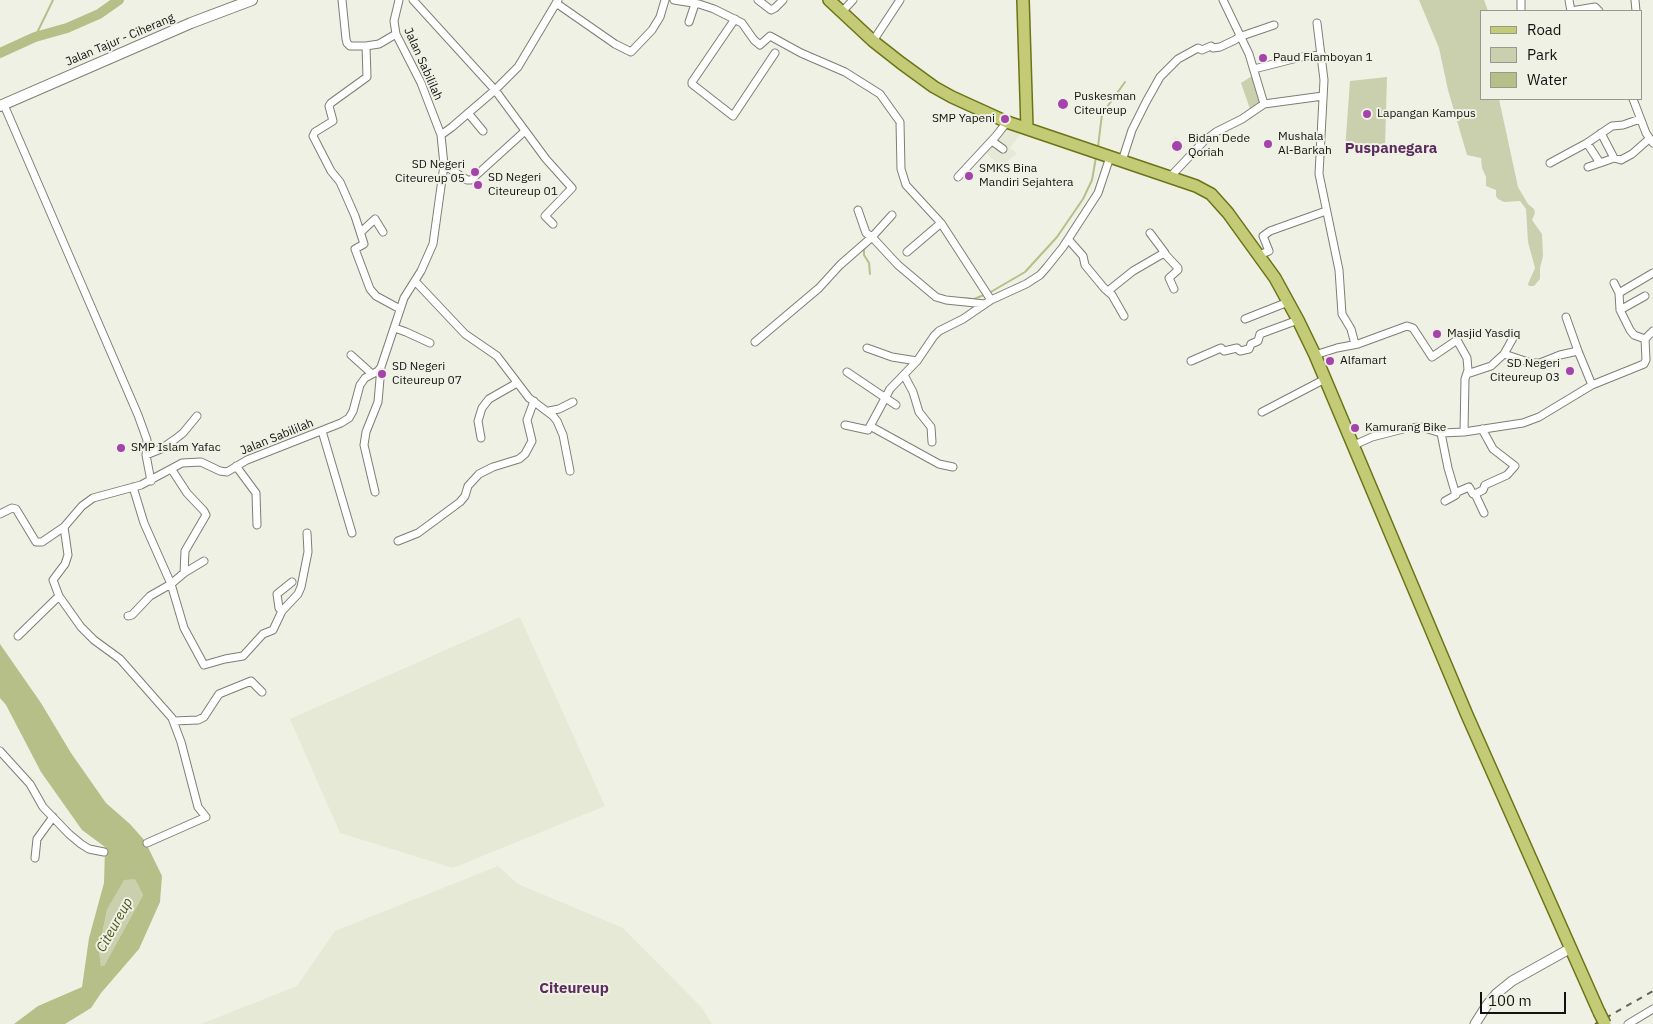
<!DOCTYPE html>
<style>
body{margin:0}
#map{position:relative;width:1653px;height:1024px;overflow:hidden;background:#eff1e5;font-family:"IBM Plex Sans",sans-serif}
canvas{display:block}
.legend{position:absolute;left:1480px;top:10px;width:162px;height:90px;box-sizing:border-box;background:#eff1e5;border:1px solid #97988f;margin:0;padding:6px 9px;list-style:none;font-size:15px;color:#12130f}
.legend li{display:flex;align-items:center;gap:10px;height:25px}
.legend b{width:25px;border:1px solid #97988f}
.scale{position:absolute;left:1480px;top:992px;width:86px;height:22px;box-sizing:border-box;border:2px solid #12130f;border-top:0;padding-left:6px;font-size:15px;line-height:18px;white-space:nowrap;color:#12130f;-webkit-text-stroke:4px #eff1e5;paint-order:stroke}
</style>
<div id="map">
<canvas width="1653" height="1024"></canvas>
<ul class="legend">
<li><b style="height:6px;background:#c4cb77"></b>Road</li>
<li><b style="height:14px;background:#cad0ad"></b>Park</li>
<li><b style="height:14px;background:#b7bf88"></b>Water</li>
</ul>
<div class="scale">100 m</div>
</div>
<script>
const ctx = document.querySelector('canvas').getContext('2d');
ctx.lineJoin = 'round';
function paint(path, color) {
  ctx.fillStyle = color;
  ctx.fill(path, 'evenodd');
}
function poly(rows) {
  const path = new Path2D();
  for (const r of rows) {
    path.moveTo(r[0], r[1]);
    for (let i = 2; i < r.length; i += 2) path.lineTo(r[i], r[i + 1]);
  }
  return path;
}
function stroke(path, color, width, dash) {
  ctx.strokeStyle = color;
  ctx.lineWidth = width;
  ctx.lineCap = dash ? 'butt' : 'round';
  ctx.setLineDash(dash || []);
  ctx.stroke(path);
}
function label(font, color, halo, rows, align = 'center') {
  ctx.font = font + ' "IBM Plex Sans",sans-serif';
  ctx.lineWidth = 4;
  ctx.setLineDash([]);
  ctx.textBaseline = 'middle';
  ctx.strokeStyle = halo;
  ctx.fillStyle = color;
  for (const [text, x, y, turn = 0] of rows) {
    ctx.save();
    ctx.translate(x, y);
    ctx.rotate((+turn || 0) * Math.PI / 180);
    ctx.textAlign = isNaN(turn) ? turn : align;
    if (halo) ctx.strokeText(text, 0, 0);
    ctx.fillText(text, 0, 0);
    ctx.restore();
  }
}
paint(poly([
 [1008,125,1022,132,1010,148,1017,153,1001,167,985,152],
 [1176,136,1185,147,1178,154,1169,145],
 [520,617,605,806,453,868,340,833,290,719],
 [498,866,518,884,623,928,702,1008,712,1024,201,1024,297,986,335,931]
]), '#e6e9d5');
paint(poly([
 [1419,0,1484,0,1488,11,1482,11,1482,99,1499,99,1518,187,1528,204,1534,209,1535,213,1532,220,1542,234,1543,256,1540,268,1540,279,1534,286,1529,286,1528,284,1535,268,1528,242,1526,209,1520,201,1504,202,1498,199,1496,196,1496,190,1486,186,1486,177,1482,168,1481,158,1467,155,1448,90,1439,48],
 [1252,76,1261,103,1250,109,1241,83],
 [1387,77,1385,147,1345,150,1350,81],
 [135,878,143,895,104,966,101,966,99,950,107,910,124,879]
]), '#cad0ad');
paint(poly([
 [0,644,41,703,71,753,106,803,130,824,145,841,162,876,160,902,139,949,101,993,91,1008,65,1024,14,1024,38,1006,82,987,89,938,104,883,105,847,82,830,41,772,6,705,0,698],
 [135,879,143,895,104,966,101,966,99,950,107,910,124,880]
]), '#b7bf88');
stroke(poly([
 [35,37,53,0],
 [1098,147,1102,114,1125,82],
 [867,246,864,249,864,255,869,263,870,274],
 [989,293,1025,272,1057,237,1083,199,1092,180,1096,157],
 [963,298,974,299,984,295]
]), '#b7bf88', 2);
stroke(poly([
 [0,53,35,37,67,28,99,14,119,0]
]), '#b7bf88', 10);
const minor = poly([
 [342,0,346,39,347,43,350,46,366,46,379,44,396,34],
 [413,0,495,90,546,159,572,188,545,216,553,224],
 [674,0,699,4,714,9,742,23,754,40,760,45,770,36,801,53,845,72,880,94,900,122,901,169,906,185,941,223,991,300],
 [758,0,771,10,775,8,783,0],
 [1223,0,1249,54,1264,104],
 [1569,0,1571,11],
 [1635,0,1636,11],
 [556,3,615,44,631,52,652,30,660,17,665,0],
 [1521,11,1521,0],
 [1571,11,1595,7,1599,11],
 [841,13,853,0],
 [735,19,692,82,692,84,733,116,775,53],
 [689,22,695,4],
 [1317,23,1324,80,1319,174,1339,270,1342,314,1351,329,1355,344],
 [873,41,900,0],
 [366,46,367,77,331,103,329,106,333,121,315,132,313,136,331,171,340,182,355,216,364,244,355,249,370,289,376,296,400,309],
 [1254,69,1305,56,1322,55],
 [1633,99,1646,133,1653,143],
 [4,105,138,415,147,440,146,455,151,481],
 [468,113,483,131],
 [1601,133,1614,158],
 [441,135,452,127,495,90,518,67,558,0],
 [992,141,1003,149],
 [1587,143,1612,126,1623,125,1640,119],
 [1122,161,1132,130,1146,102,1160,77,1178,59,1198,48,1202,50,1211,46,1213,48,1220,47,1235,40,1239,37,1274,25],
 [1550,163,1587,143,1600,163,1614,158,1621,160,1632,154,1649,139],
 [444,165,467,180,471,180,525,131],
 [1588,167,1600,163],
 [958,177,996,136,1007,122],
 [1170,177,1204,141,1216,132,1242,119,1264,104,1323,96],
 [858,210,866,233,872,237,898,265,936,297,946,300,985,304,991,300,1026,284,1040,275,1047,267,1063,247,1098,193,1110,157],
 [361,232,375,219,383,232],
 [1150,233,1165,253],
 [1068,239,1083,256,1085,265,1104,288,1112,295,1124,316],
 [907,252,941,223],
 [1259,255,1269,251,1263,236,1270,231,1326,211],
 [415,281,465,334,497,356,529,398,553,416,557,421,563,435,570,471],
 [1614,283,1619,293,1620,310,1630,330,1634,335,1645,339],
 [1108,291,1133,271,1164,253,1178,268,1178,270,1169,278,1174,289],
 [1619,293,1653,273],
 [1620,310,1645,296],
 [1566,317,1578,351,1592,385],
 [1245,319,1288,302],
 [395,328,406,332,430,343],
 [755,342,819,288,840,265,872,237,892,215],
 [867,348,892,357,917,361],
 [1504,354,1531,363,1540,363,1560,355,1578,351],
 [351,355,371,373],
 [1315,355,1337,348,1358,344,1407,326,1413,328,1432,357,1457,340,1467,358,1468,370,1465,379,1464,432],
 [1191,361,1221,348,1224,351,1237,348,1240,351,1249,349,1251,344,1258,341,1260,334,1298,320],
 [847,372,896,405],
 [1467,374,1491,366,1504,354,1513,338],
 [904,375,913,392,919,412,931,427,932,442],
 [549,411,559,409,573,402],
 [1262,412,1325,379],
 [845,425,868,430,890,389,917,361,934,336,939,331,963,319,985,304],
 [870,426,939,464,953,467],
 [322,431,352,533],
 [1441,433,1448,468,1456,495,1445,501],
 [481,438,478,421,482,408,489,399,517,383],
 [1352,446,1372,437,1407,428,1421,427,1441,433,1464,432,1523,423,1539,417,1592,385,1644,364,1646,360,1645,339,1653,331],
 [146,455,161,449,174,440,183,433,197,416],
 [236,466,256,493,257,525],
 [172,470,187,493,204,511,206,515,185,551,184,573],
 [133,487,144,523,171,584,184,628,204,665,225,659,243,656,263,634,273,630,282,611,298,594,301,587,308,552,307,533],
 [375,492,364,445,366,432,378,402,381,367],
 [1455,493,1469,487,1473,494,1475,494,1483,490,1485,485,1507,475,1515,466,1493,449,1482,429],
 [1475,494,1484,513],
 [0,514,12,508,16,509,36,542,42,542,64,527],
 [398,541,418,533,460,502,465,496,468,486,479,474,493,467,519,459,525,454,532,441,527,420,534,401],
 [282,611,279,608,277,594,292,582],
 [128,616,132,615,150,596,171,584,184,573,204,561],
 [18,636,59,596],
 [174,721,198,720,204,717,219,694,251,681,262,692],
 [0,751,30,784,43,807,69,834,81,844,89,849,104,852],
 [147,843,206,817,198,807,181,742,172,718,120,659,94,640,81,627,59,596,53,580,65,564,68,555,64,527,82,506,93,498,141,485,182,463,201,462,220,471,227,472,247,460,341,423,349,418,353,411,360,385,365,378,378,371,381,367,404,298,421,271,433,244,444,165,441,135,421,83,396,34,394,21,399,0],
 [35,858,37,839,53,817],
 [1628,1024,1653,1009]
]);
const tertiary = poly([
 [1475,1024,1487,1005,1496,994,1512,981,1571,948]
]);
const secondary = poly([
 [0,106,191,23,252,0]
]);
const primary = poly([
 [829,0,873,41,901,63,934,87,952,97,1007,122,1196,186,1211,194,1228,213,1275,278,1298,320,1315,355,1467,715,1599,1012],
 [1023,0,1027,128]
]);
stroke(minor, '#7d7f74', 9);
stroke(tertiary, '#7d7f74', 11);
stroke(secondary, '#7d7f74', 12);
stroke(primary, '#6c7417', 14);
stroke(minor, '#fff', 7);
stroke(tertiary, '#fff', 9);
stroke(secondary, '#fff', 10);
stroke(primary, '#c4cb77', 11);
stroke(poly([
 [1595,1024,1653,991]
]), '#63655e', 2, [6, 6]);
const primaryBridge = poly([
 [1599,1012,1605,1024]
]);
stroke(primaryBridge, '#6c7417', 14, []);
stroke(primaryBridge, '#c4cb77', 11);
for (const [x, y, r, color] of [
 [1263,58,5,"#a443ab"],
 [1063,104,6,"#a443ab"],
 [1367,114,5,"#a443ab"],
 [1005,119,5,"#a443ab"],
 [1268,144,5,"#a443ab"],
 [1177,146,6,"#a443ab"],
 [475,172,5,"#a443ab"],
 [969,176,5,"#a443ab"],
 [478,185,5,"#a443ab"],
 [1437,334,5,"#a443ab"],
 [1330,361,5,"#a443ab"],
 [1570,371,5,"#a443ab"],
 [382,374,5,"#a443ab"],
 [1355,428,5,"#a443ab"],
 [121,448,5,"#a443ab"]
]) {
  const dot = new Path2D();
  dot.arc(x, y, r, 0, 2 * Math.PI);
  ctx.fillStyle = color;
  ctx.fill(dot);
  stroke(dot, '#eff1e5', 2);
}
label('12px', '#12130f', '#eff1e5', [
 ["Jalan Tajur - Ciherang",120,40,-23],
 ["Jalan Sabililah",423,64,66],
 ["Jalan Sabililah",277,437,-22]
]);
label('12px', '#12130f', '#eff1e5', [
 ["Paud Flamboyan 1",1273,58],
 ["Puskesman",1074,97],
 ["Citeureup",1074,111],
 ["Lapangan Kampus",1377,114],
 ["SMP Yapeni",995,119,"right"],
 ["Mushala",1278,137],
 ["Al-Barkah",1278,151],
 ["Bidan Dede",1188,139],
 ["Qoriah",1188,153],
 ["SD Negeri",465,165,"right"],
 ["Citeureup 05",465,179,"right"],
 ["SMKS Bina",979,169],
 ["Mandiri Sejahtera",979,183],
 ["SD Negeri",488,178],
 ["Citeureup 01",488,192],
 ["Masjid Yasdiq",1447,334],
 ["Alfamart",1340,361],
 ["SD Negeri",1560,364,"right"],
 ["Citeureup 03",1560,378,"right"],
 ["SD Negeri",392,367],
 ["Citeureup 07",392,381],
 ["Kamurang Bike",1365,428],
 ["SMP Islam Yafac",131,448]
], 'left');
label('italic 14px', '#505618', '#eff1e5', [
 ["Citeureup",115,925,-61]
]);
label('bold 15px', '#5b2c5e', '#eff1e5', [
 ["Puspanegara",1391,149],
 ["Citeureup",574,989]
]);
</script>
